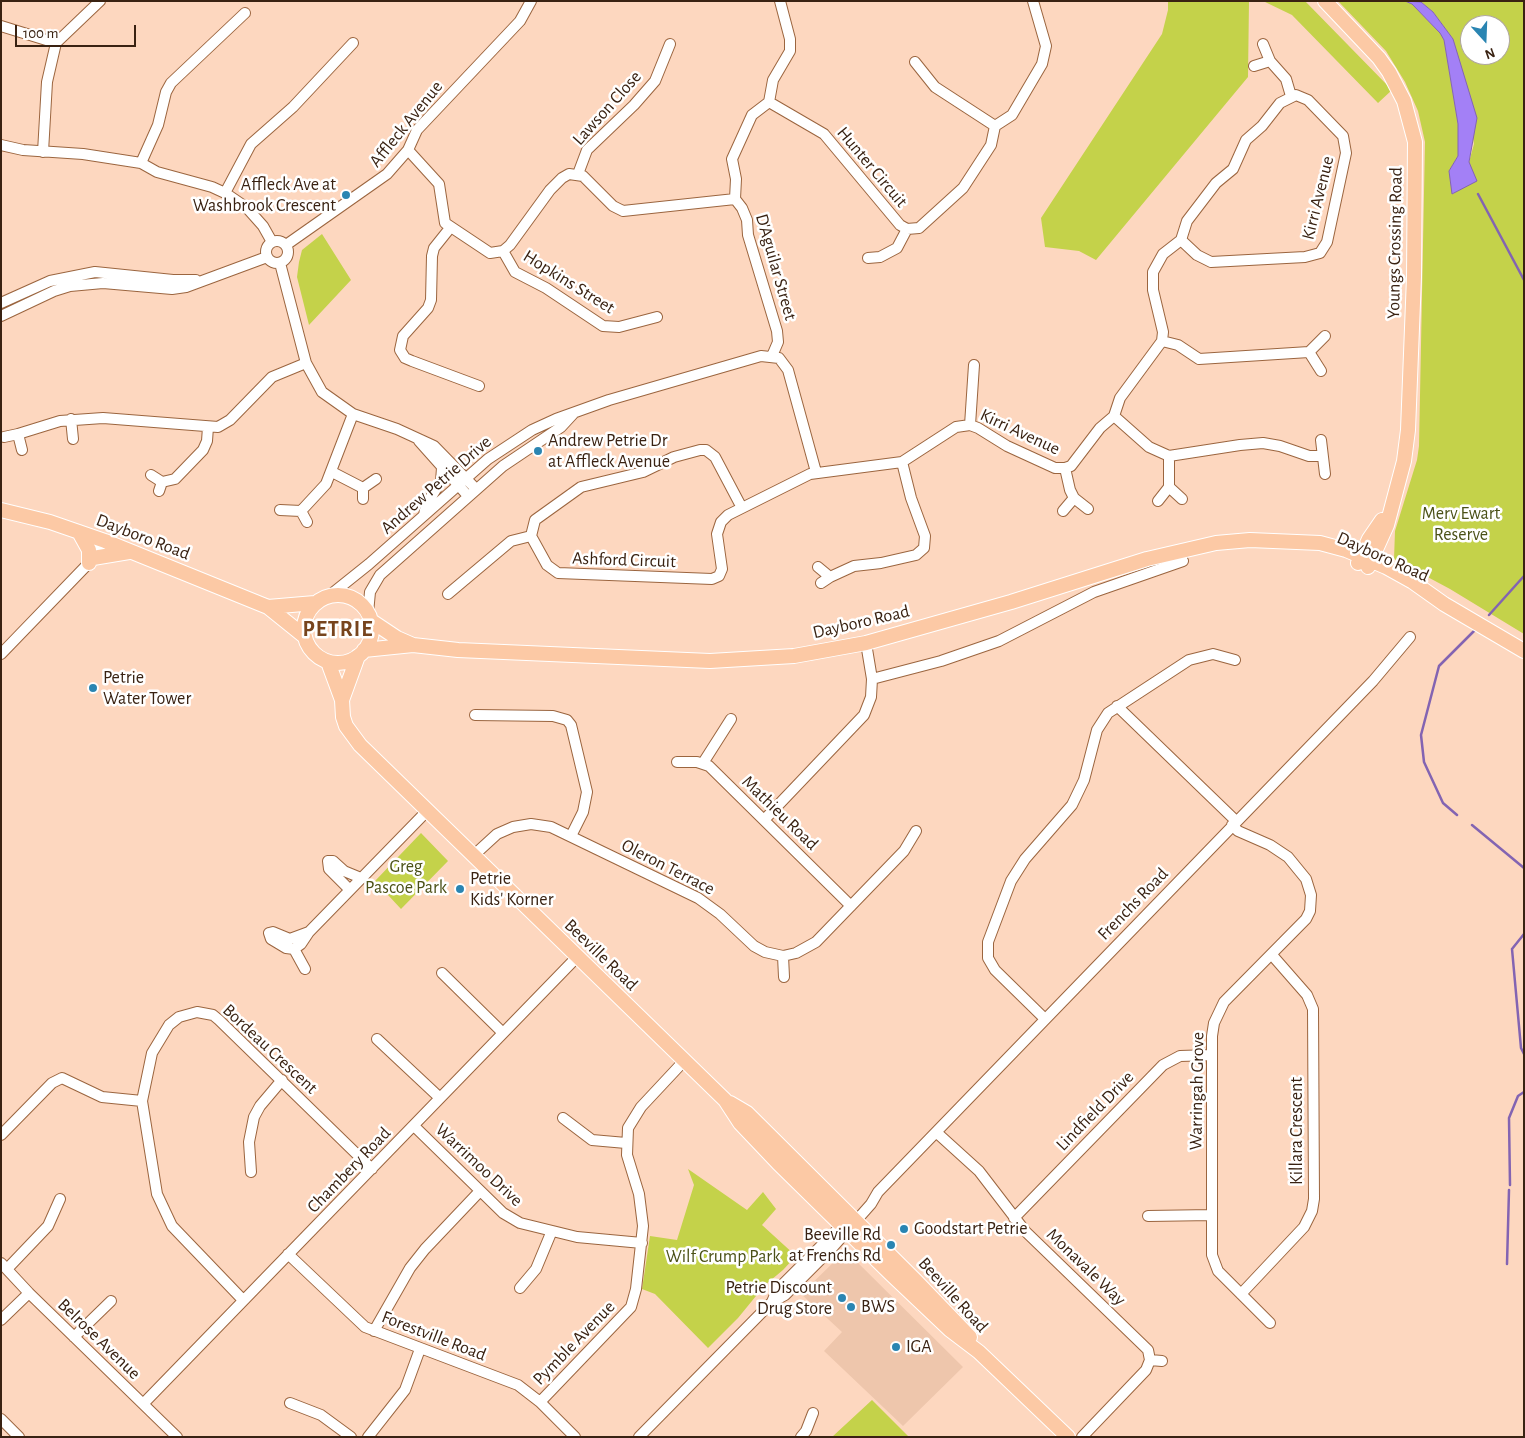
<!DOCTYPE html>
<style>
body{margin:0}
#map{position:relative;width:1525px;height:1438px;overflow:hidden;background:#fdd7bf;font-family:"Alegreya Sans",sans-serif}
canvas{display:block}
.frame{position:absolute;inset:0;border:2px solid #392212;pointer-events:none}
.north{position:absolute;left:1460px;top:15px;width:50px;height:50px;box-sizing:border-box;background:#fff;border:1px solid #b0a7a0;border-radius:50%;rotate:160deg;font-size:14px;font-weight:700;line-height:20px;text-align:center;color:#392212}
.north::after{content:'';display:block;margin:auto;width:18px;height:22px;background:#2a85b2;clip-path:polygon(50% 0,100% 100%,50% 72%,0 100%)}
.scale{position:absolute;left:15px;top:25px;width:121px;height:22px;box-sizing:border-box;border:2px solid #392212;border-top:0;padding-left:6px;font-size:15px;line-height:18px;white-space:nowrap;color:#392212;-webkit-text-stroke:4px #fff;paint-order:stroke}
</style>
<div id="map">
<canvas width="1525" height="1438"></canvas>
<div class="frame"></div>
<div class="north">N</div>
<div class="scale">100 m</div>
</div>
<script>
const ctx = document.querySelector('canvas').getContext('2d');
ctx.lineJoin = 'round';
function paint(path, color) {
  ctx.fillStyle = color;
  ctx.fill(path, 'evenodd');
}
function poly(rows) {
  const path = new Path2D();
  for (const r of rows) {
    if (r.length === 3) {
      path.moveTo(r[0] + r[2], r[1]);
      path.arc(r[0], r[1], r[2], 0, 2 * Math.PI);
      continue;
    }
    path.moveTo(r[0], r[1]);
    for (let i = 2; i < r.length; i += 2) path.lineTo(r[i], r[i + 1]);
  }
  return path;
}
function stroke(path, color, width, dash) {
  ctx.strokeStyle = color;
  ctx.lineWidth = width;
  ctx.lineCap = dash ? 'butt' : 'round';
  ctx.setLineDash(dash || []);
  ctx.stroke(path);
}
function label(font, color, halo, rows, align = 'center') {
  ctx.font = font + ' "Alegreya Sans",sans-serif';
  ctx.lineWidth = 5;
  ctx.setLineDash([]);
  ctx.textBaseline = 'middle';
  ctx.strokeStyle = halo;
  ctx.fillStyle = color;
  for (const [text, x, y, turn = 0] of rows) {
    ctx.save();
    ctx.translate(x, y);
    ctx.rotate((+turn || 0) * Math.PI / 180);
    ctx.textAlign = isNaN(turn) ? turn : align;
    if (halo) ctx.strokeText(text, 0, 0);
    ctx.fillText(text, 0, 0);
    ctx.restore();
  }
}
paint(poly([
 [839,1257,852,1257,963,1367,903,1426,824,1351,842,1332,801,1294]
]), '#eec6ac');
paint(poly([
 [1168,1,1249,1,1248,77,1096,260,1079,251,1045,247,1041,218,1162,34,1168,10],
 [1263,1,1305,1,1392,90,1378,103,1292,15],
 [1338,1,1405,1,1412,4,1440,33,1444,40,1458,124,1458,156,1449,171,1453,194,1469,162,1474,144,1461,68,1453,39,1433,12,1420,1,1524,1,1524,634,1450,589,1394,559,1395,531,1417,460,1419,446,1425,142,1418,111,1405,82,1386,51],
 [1470,25,1500,25,1500,55,1470,55],
 [322,234,351,280,309,325,297,277,299,262,302,250],
 [421,833,448,861,401,909,375,881],
 [688,1169,747,1210,763,1192,776,1209,762,1225,796,1256,783,1270,765,1285,738,1318,708,1348,655,1294,642,1289,650,1236,677,1240,694,1185],
 [872,1400,909,1437,832,1437]
]), '#c4d24a');
const water = poly([
 [1405,1,1421,2,1433,12,1453,39,1477,118,1469,162,1477,181,1452,194,1449,171,1458,156,1458,124,1444,40,1440,33,1412,4,1405,1]
]);
paint(water, '#a380f6');
stroke(water, '#8364b2', 1);
stroke(poly([
 [1478,194,1524,280],
 [1489,615,1524,576],
 [1457,815,1443,803,1424,762,1421,735,1439,666,1477,628],
 [1472,825,1524,868],
 [1524,934,1512,949,1521,1048,1524,1054],
 [1510,1185,1509,1118,1518,1096,1524,1092],
 [1507,1264,1509,1190]
]), '#8364b2', 2.5);
const minor = poly([
 [1,26,56,43],
 [1270,61,1286,79,1291,96],
 [915,62,935,87,995,126],
 [1254,66,1270,61,1263,44],
 [769,102,824,134,900,225,907,229,919,228,963,188,991,145,995,126,1012,115,1042,64,1046,46,1033,1],
 [1,145,23,150,83,154,141,163,157,172,212,187,225,193,247,208,263,226,272,242],
 [408,150,439,184,445,223,490,253,503,251,510,245,550,190,562,178,569,174,583,176,613,206,623,211,735,199],
 [43,152,47,82,56,43,100,1],
 [141,163,158,125,166,92,171,83,245,13],
 [578,174,587,150,634,105,655,81,670,44],
 [225,193,251,144,293,107,353,43],
 [450,228,434,248,432,256,431,300,428,308,403,336,400,350,405,358,412,361,479,386],
 [277,252,11],
 [286,245,387,174,408,150,417,130,520,21,531,1],
 [503,251,515,272,546,288,603,326,619,327,657,317],
 [868,258,880,257,897,248,907,229],
 [280,263,306,363,322,392,353,414,397,429,434,446,476,489],
 [1,303,50,281,95,272,173,280,196,280],
 [1,316,54,291,70,286,103,283,172,289,186,287,267,257],
 [1162,341,1178,345,1199,359,1309,352],
 [772,356,778,342,777,331,748,235,747,220,742,208,735,199,736,179,732,159,752,115,769,102,773,80,790,51,790,39,780,1],
 [1321,371,1309,352,1325,336],
 [1114,416,1149,447,1169,456,1240,445,1263,443,1280,446,1309,456,1322,456],
 [71,419,73,439],
 [970,425,974,365],
 [18,434,60,421,103,418,218,427,230,420,272,377,306,363],
 [4,437,18,434,22,450],
 [1321,440,1325,474],
 [419,441,468,496],
 [1169,456,1169,487],
 [1065,468,1070,490,1074,498],
 [332,472,363,488],
 [151,475,162,482,159,491],
 [162,482,175,479,203,450,207,441,208,427],
 [363,499,363,488,376,479],
 [1158,501,1169,487,1182,499],
 [742,508,715,457,706,450,700,450,674,457,643,472,581,487,535,520,531,536,547,565,558,573,712,579,719,576,722,569,717,534,721,522,728,515,810,474,902,462,956,427,970,425,978,428,1007,446,1055,468,1065,468,1071,466,1100,428,1114,416,1120,398,1162,341,1163,332,1153,290,1153,272,1163,254,1181,240,1187,221,1216,183,1233,169,1246,140,1262,126,1280,103,1296,95,1308,100,1343,136,1346,153,1327,242,1320,253,1305,257,1211,262,1197,255,1181,240],
 [280,510,301,511,307,522],
 [301,511,326,484,353,414],
 [1063,511,1074,498,1088,509],
 [424,515,426,505,441,481,442,468],
 [818,567,830,577],
 [821,583,830,577,854,566,881,563,916,555,924,548,925,536,911,498,902,462],
 [448,594,511,541,531,536],
 [329,596,369,564,488,459,532,430,556,419,609,400,761,356,779,358,788,370,816,472],
 [368,613,370,592,380,575,503,466,561,427,573,414],
 [1,654,86,566,105,541],
 [872,679,941,661,999,641,1094,592,1183,561],
 [1117,706,1236,821],
 [475,715,553,716,567,720,571,725,587,792,583,812,571,836],
 [677,762,697,762,709,766,851,906],
 [703,763,731,719],
 [764,820,864,715,871,697,872,679,866,643],
 [1232,825,1238,831,1270,845,1288,857,1306,879,1311,895,1310,911,1306,919,1224,1002,1214,1023,1212,1036,1212,1255,1218,1271,1270,1323],
 [473,856,497,834,513,827,531,824,551,827,698,898,720,914,754,946,765,952,783,956,796,953,816,942,904,851,916,831],
 [350,890,329,869,328,861,333,861,344,871,361,878],
 [294,949,301,944,309,932,427,811],
 [294,949,286,948,271,939,269,933,273,932,290,939,309,932],
 [294,949,305,969],
 [783,956,784,977],
 [442,973,503,1033],
 [1045,1019,995,970,988,958,988,942,1011,881,1025,859,1072,805,1084,780,1097,730,1108,713,1189,660,1213,654,1235,660],
 [377,1039,440,1098],
 [563,1118,592,1140,626,1143],
 [414,1126,503,1213,520,1223,577,1237,642,1243],
 [936,1132,979,1171,1025,1231,1148,1350,1150,1360,1146,1370,1082,1437],
 [1,1135,52,1083,62,1078,102,1097,142,1101],
 [251,1172,249,1142,254,1117,260,1106,282,1080],
 [1148,1216,1212,1215],
 [1014,1218,1163,1065,1180,1056,1212,1055],
 [288,1254,365,1327,518,1385,540,1402,575,1437],
 [1,1263,29,1293,177,1437],
 [7,1269,48,1226,60,1199],
 [520,1288,536,1269,551,1233],
 [1241,1294,1304,1227,1312,1211,1314,1199,1313,1009,1307,995,1272,955],
 [243,1300,172,1226,157,1194,142,1101,152,1053,169,1025,179,1017,197,1012,213,1015,219,1020,372,1169],
 [772,1302,785,1295,832,1248,871,1204,878,1192,1373,681,1410,637],
 [1,1320,29,1293],
 [374,1331,410,1268,425,1249,480,1191],
 [74,1337,111,1301],
 [1150,1360,1162,1361],
 [540,1402,631,1307,636,1289,643,1226,639,1194,627,1155,628,1128,641,1107,684,1061],
 [290,1403,321,1415,351,1437],
 [143,1404,577,957],
 [1,1419,19,1437],
 [368,1437,405,1390,420,1349],
 [639,1437,772,1302,777,1290,846,1221],
 [801,1437,806,1431,813,1413]
]);
const major = poly([
 [1325,1,1379,58,1389,72,1404,101,1415,142,1414,277,1408,430,1404,461,1387,525,1368,567],
 [1,510,50,522,105,541,268,607,304,636],
 [79,532,89,550,89,563],
 [93,558,129,552],
 [1358,563,1369,539,1382,520],
 [338,629,34],
 [268,607,315,603],
 [370,620,397,638,413,645],
 [364,650,413,645,458,650,710,661,794,656,866,643,1011,602,1147,559,1216,543,1250,540,1320,543,1346,550,1386,567,1413,582,1444,604,1524,651],
 [358,656,342,700,343,717,346,726,360,745,725,1100,740,1123,778,1163,891,1274,950,1330,979,1352,1068,1437],
 [328,662,342,700],
 [730,1103,747,1113,915,1280,970,1337]
]);
stroke(minor, '#9b653f', 12);
stroke(major, '#fff', 16);
stroke(minor, '#fff', 10);
stroke(major, '#fcc9a5', 14);
for (const [x, y, r, color] of [
 [346,195,5,"#2a85b2"],
 [538,451,5,"#2a85b2"],
 [93,688,5,"#2a85b2"],
 [460,889,5,"#2a85b2"],
 [904,1229,5,"#2a85b2"],
 [891,1245,5,"#2a85b2"],
 [842,1298,5,"#2a85b2"],
 [851,1307,5,"#2a85b2"],
 [896,1347,5,"#2a85b2"]
]) {
  const dot = new Path2D();
  dot.arc(x, y, r, 0, 2 * Math.PI);
  ctx.fillStyle = color;
  ctx.fill(dot);
  stroke(dot, '#fff', 2);
}
label('18px', '#392212', '#fff', [
 ["Lawson Close",607,108,-48],
 ["Affleck Avenue",406,124,-51],
 ["Hunter Circuit",872,167,50],
 ["Kirri Avenue",1318,198,-76],
 ["Youngs Crossing Road",1395,243,-89],
 ["D'Aguilar Street",776,267,74],
 ["Hopkins Street",569,282,32],
 ["Kirri Avenue",1020,432,25],
 ["Andrew Petrie Drive",436,485,-41],
 ["Dayboro Road",143,537,21],
 ["Dayboro Road",1383,557,24],
 ["Ashford Circuit",624,560,2],
 ["Dayboro Road",861,622,-13],
 ["Mathieu Road",780,813,44],
 ["Oleron Terrace",668,867,27],
 ["Frenchs Road",1133,904,-46],
 ["Beeville Road",601,955,44],
 ["Bordeau Crescent",270,1049,43],
 ["Warringah Grove",1197,1091,-89],
 ["Lindfield Drive",1095,1111,-46],
 ["Killara Crescent",1297,1131,-90],
 ["Warrimoo Drive",479,1165,43],
 ["Chambery Road",349,1170,-46],
 ["Monavale Way",1086,1267,44],
 ["Beeville Road",953,1295,48],
 ["Forestville Road",434,1336,21],
 ["Belrose Avenue",99,1339,44],
 ["Pymble Avenue",574,1343,-46]
]);
label('18px', '#392212', '#fff', [
 ["Affleck Ave at",336,185,"right"],
 ["Washbrook Crescent",336,206,"right"],
 ["Andrew Petrie Dr",548,441],
 ["at Affleck Avenue",548,462],
 ["Petrie",103,678],
 ["Water Tower",103,699],
 ["Petrie",470,879],
 ["Kids' Korner",470,900],
 ["Goodstart Petrie",914,1229],
 ["Beeville Rd",881,1235,"right"],
 ["at Frenchs Rd",881,1256,"right"],
 ["Petrie Discount",832,1288,"right"],
 ["Drug Store",832,1309,"right"],
 ["BWS",861,1307],
 ["IGA",906,1347]
], 'left');
label('18px', '#4b5117', '#fff', [
 ["Merv Ewart",1461,514],
 ["Reserve",1461,535],
 ["Greg",406,867],
 ["Pascoe Park",406,888],
 ["Wilf Crump Park",723,1257]
]);
ctx.letterSpacing = '1px';
label('bold 22px', '#77441d', '#fff', [
 ["PETRIE",338,629]
]);
ctx.letterSpacing = '0px';
</script>
